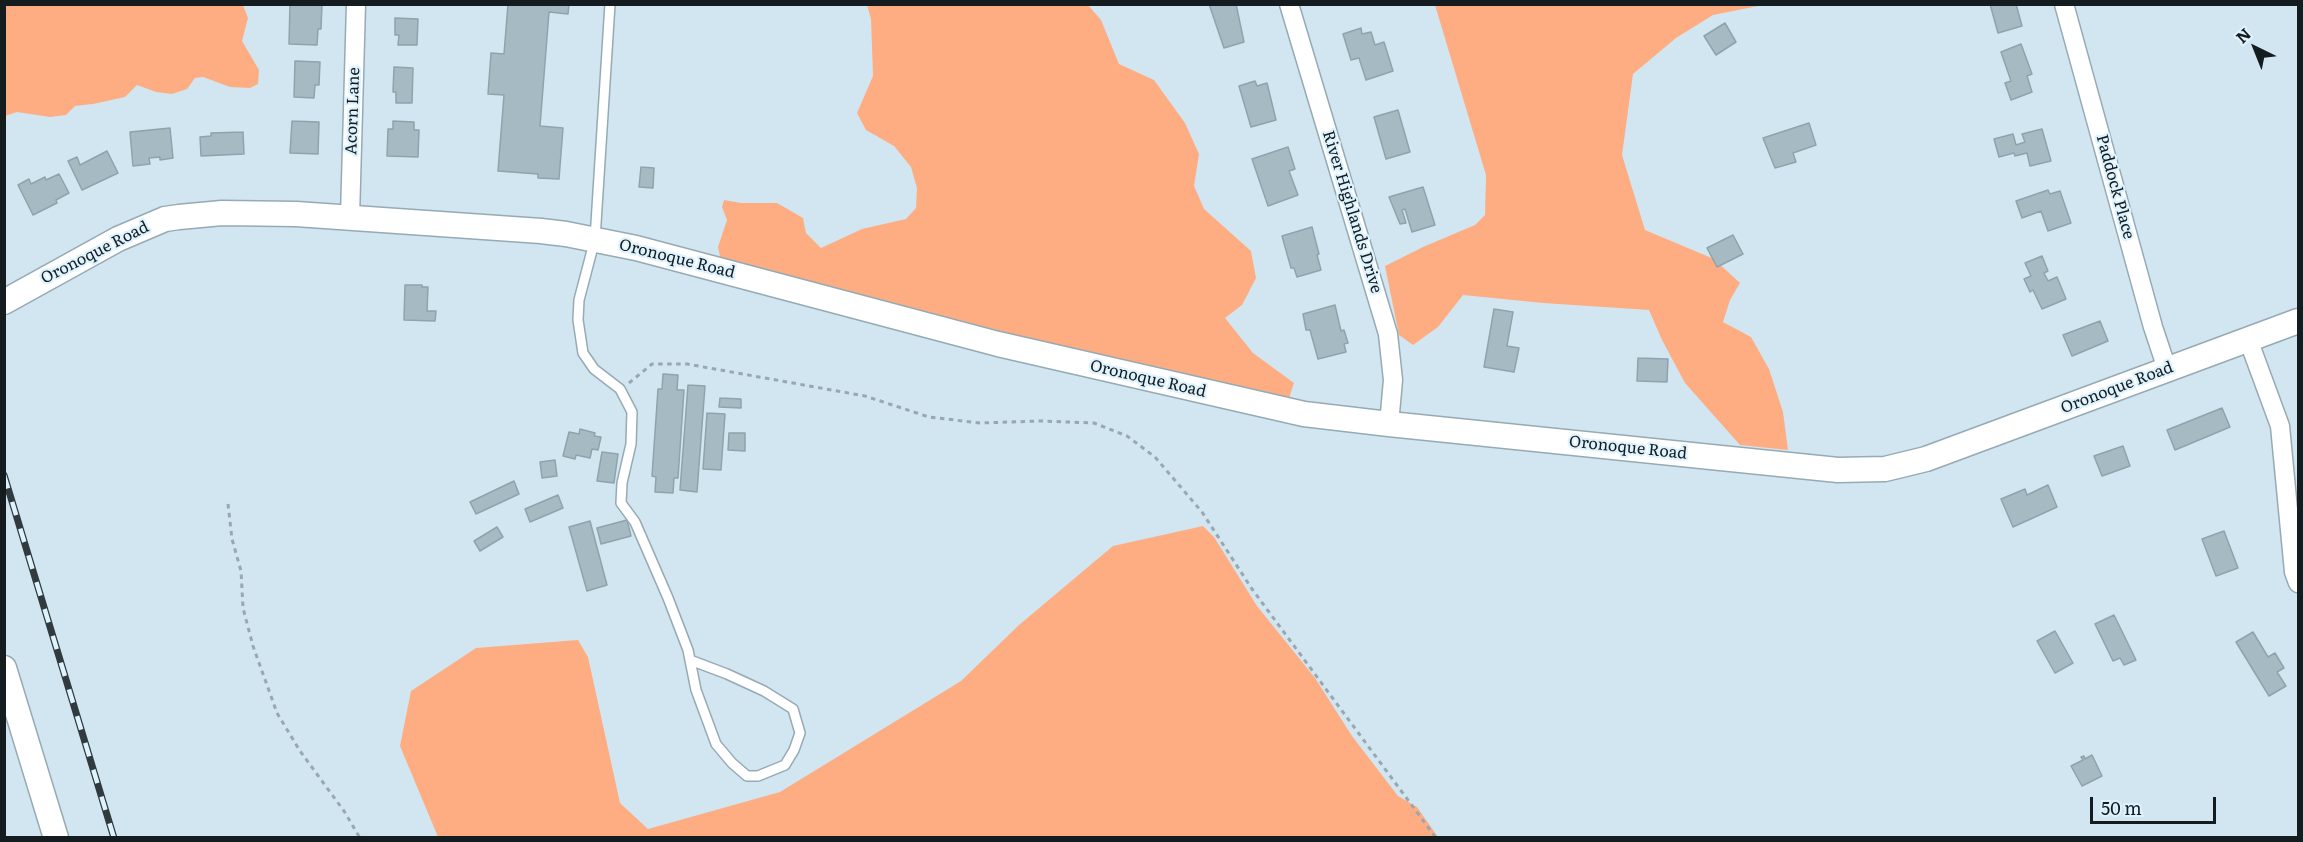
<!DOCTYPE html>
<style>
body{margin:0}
#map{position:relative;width:2303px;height:842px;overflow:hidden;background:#d1e6f1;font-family:Literata,serif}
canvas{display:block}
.frame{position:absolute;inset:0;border:6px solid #141c20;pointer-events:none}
.north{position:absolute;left:2225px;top:18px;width:60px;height:60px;-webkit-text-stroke:4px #def3fe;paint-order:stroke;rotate:317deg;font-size:16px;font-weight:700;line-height:24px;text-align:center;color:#141c20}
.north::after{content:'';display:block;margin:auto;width:21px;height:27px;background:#141c20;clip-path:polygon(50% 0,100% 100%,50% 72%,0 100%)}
.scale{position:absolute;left:2090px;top:797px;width:126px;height:27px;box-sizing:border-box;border:3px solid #141c20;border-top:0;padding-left:8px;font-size:18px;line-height:21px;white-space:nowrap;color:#141c20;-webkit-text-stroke:4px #def3fe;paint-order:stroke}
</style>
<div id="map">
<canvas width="2303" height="842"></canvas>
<div class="frame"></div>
<div class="north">N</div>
<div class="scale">50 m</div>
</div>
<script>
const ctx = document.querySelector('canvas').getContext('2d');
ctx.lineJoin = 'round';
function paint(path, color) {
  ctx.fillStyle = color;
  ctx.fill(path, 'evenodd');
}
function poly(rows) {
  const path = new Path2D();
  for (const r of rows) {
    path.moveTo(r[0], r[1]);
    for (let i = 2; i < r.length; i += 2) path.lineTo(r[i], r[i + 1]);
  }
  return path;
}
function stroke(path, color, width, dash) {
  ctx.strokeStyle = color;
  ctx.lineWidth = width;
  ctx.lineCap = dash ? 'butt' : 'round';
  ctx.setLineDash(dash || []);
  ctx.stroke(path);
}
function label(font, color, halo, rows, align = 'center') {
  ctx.font = font + ' Literata,serif';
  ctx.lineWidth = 4.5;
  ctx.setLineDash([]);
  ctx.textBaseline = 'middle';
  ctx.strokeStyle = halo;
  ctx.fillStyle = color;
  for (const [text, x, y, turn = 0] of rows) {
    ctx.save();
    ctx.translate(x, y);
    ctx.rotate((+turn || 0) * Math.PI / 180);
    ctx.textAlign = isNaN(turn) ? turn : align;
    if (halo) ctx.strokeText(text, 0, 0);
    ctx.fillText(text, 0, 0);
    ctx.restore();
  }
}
paint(poly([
 [5,4,243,5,248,18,242,41,259,70,258,84,250,88,230,87,203,77,195,78,187,89,172,94,156,92,137,85,125,97,93,104,75,106,66,115,50,117,17,112,5,116],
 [867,5,1088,5,1101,20,1119,64,1154,80,1185,123,1199,154,1194,186,1204,209,1251,251,1256,278,1242,305,1225,318,1253,353,1294,383,1289,398,1115,362,721,261,718,247,727,220,722,207,724,200,741,203,777,203,803,218,806,233,821,248,862,229,906,219,916,208,917,188,911,167,894,146,866,130,857,113,873,76,871,19],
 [1435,5,1763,5,1713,15,1676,38,1633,74,1622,155,1645,230,1714,259,1740,283,1730,300,1723,322,1751,337,1769,369,1783,412,1788,450,1740,445,1685,383,1662,340,1649,310,1543,303,1463,295,1438,327,1413,345,1399,335,1385,266,1423,247,1475,225,1485,215,1486,175],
 [1203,526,1214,537,1257,606,1315,678,1352,736,1398,796,1417,807,1438,837,438,837,400,746,411,691,476,648,578,640,588,657,620,803,648,829,780,792,961,681,1019,625,1113,546]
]), '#fead83');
const building = poly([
 [290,4,322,4,321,29,318,29,317,45,289,44,290,4],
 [508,4,569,4,568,14,549,12,540,126,563,128,559,179,538,178,538,174,498,171,504,95,488,94,491,53,504,54,508,4],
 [1209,4,1236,4,1244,42,1224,48,1209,4],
 [1990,4,2016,4,2022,26,1998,33,1990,4],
 [395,18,418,19,417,45,398,45,399,35,395,35,395,18],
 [1725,23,1736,42,1716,55,1704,36,1725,23],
 [1361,28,1362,34,1371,32,1375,45,1384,42,1393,71,1366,80,1359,58,1351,60,1343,34,1361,28],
 [2021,44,2032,74,2027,76,2032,92,2011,100,2005,83,2011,81,2001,52,2021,44],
 [295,61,320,62,319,85,315,85,314,98,294,97,295,61],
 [394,67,413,68,412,103,396,103,396,92,393,92,394,67],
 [1255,81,1257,86,1267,83,1276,120,1251,127,1239,86,1255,81],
 [1398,110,1410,152,1386,159,1374,117,1398,110],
 [292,121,319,122,318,154,290,153,292,121],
 [393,121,414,122,414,130,419,130,418,157,387,156,388,129,393,129,393,121],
 [1809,123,1816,145,1793,153,1796,162,1775,168,1763,138,1809,123],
 [170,128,173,158,160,160,160,157,149,158,150,164,133,166,130,132,170,128],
 [2042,129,2051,161,2030,166,2027,153,2015,156,2014,153,1999,157,1994,139,2013,134,2016,145,2025,142,2022,134,2042,129],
 [243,132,244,154,201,156,200,137,211,136,211,133,243,132],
 [1288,147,1295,169,1289,171,1298,195,1268,206,1252,159,1288,147],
 [107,151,118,173,82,190,68,161,77,157,80,165,107,151],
 [641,167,654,168,653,188,639,187,641,167],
 [59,174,69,193,56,200,57,203,33,215,18,185,29,179,31,184,45,177,46,180,59,174],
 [1423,187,1435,225,1412,232,1405,209,1402,210,1406,223,1400,224,1389,197,1423,187],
 [2048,190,2050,194,2060,191,2071,223,2048,231,2041,211,2022,218,2016,201,2048,190],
 [1312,227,1319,254,1317,255,1321,270,1297,277,1294,268,1291,268,1282,236,1312,227],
 [1733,235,1743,254,1717,267,1707,248,1733,235],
 [2042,256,2048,271,2044,273,2048,281,2057,277,2066,299,2042,309,2033,290,2030,292,2024,279,2031,276,2025,263,2042,256],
 [405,285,422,285,422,287,428,287,427,311,436,311,435,321,404,320,405,285],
 [1335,305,1341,331,1344,330,1348,343,1344,344,1346,352,1318,359,1310,330,1306,330,1303,314,1335,305],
 [1494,309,1513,312,1507,346,1519,348,1514,372,1484,367,1494,309],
 [2100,321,2108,341,2072,356,2063,335,2100,321],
 [1638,358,1668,359,1667,382,1637,381,1638,358],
 [663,374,678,375,677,390,684,390,678,478,674,478,673,493,655,492,656,477,652,476,658,389,662,389,663,374],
 [688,385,705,386,697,492,680,490,688,385],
 [720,398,741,399,741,408,719,407,720,398],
 [2222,408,2230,427,2175,450,2167,430,2222,408],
 [707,413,725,414,721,470,703,469,707,413],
 [580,429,595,433,594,436,601,437,598,450,592,449,590,458,576,455,575,459,563,456,569,432,579,434,580,429],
 [729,433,745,433,745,451,728,450,729,433],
 [2123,446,2130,466,2102,476,2094,456,2123,446],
 [602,452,618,454,614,483,597,481,602,452],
 [555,460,557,476,542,478,540,462,555,460],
 [514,481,519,494,476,514,470,502,514,481],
 [2048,485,2057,507,2013,527,2001,499,2025,489,2027,495,2048,485],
 [558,495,563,508,530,522,525,509,558,495],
 [627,520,631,536,601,544,597,528,627,520],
 [590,521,607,585,587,591,569,527,590,521],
 [497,527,503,537,480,551,474,541,497,527],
 [2224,531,2238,568,2216,576,2202,539,2224,531],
 [2114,615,2136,660,2124,665,2120,658,2113,661,2095,624,2114,615],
 [2055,631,2073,663,2055,673,2037,641,2055,631],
 [2253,632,2268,657,2275,653,2284,668,2277,672,2286,686,2269,696,2236,642,2253,632],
 [2092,755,2102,776,2082,786,2071,766,2083,760,2081,757,2084,756,2085,759,2092,755]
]);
paint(building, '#a6bac4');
stroke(building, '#8fa3ad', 1.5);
const lane = poly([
 [610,4,595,239,579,300,578,320,583,353,594,369,620,389,632,412,631,444,622,483,621,503,635,522,668,598,688,650,696,690,716,744,732,763,747,776,758,776,785,765,794,750,800,733,793,709,764,691,727,674,690,660]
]);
const street = poly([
 [1289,4,1388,334,1393,380,1389,424],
 [2064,4,2153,327,2167,369],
 [350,217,356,4],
 [2248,339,2280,426,2294,572,2298,583]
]);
const secondary = poly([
 [4,302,118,239,165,219,179,217,222,213,296,214,541,231,566,234,636,248,998,344,1304,414,1389,424,1838,470,1885,469,1926,459,2298,321],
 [4,668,56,838]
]);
stroke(lane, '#96aab4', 12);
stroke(street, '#96aab4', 21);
stroke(secondary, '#96aab4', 27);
stroke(poly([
 [629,383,652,364,687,364,865,396,929,417,980,423,1040,421,1094,423,1127,436,1155,457,1202,512,1252,589,1436,838],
 [228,504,232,539,241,571,243,608,253,646,277,713,300,751,344,811,360,838]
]), '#97a8b1', 3, [4.5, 4.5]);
stroke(lane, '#fff', 9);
stroke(street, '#fff', 18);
stroke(secondary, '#fff', 24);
const rail = poly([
 [4,475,114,838]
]);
stroke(rail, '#303a3f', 7);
stroke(rail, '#def3fe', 4.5, [14]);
label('16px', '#141c20', '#def3fe', [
 ["Acorn Lane",353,111,-88],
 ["Paddock Place",2115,187,75],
 ["River Highlands Drive",1352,212,73],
 ["Oronoque Road",95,253,-27],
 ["Oronoque Road",677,259,14],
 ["Oronoque Road",1148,379,13],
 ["Oronoque Road",2117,388,-21],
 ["Oronoque Road",1628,448,6]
]);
</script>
